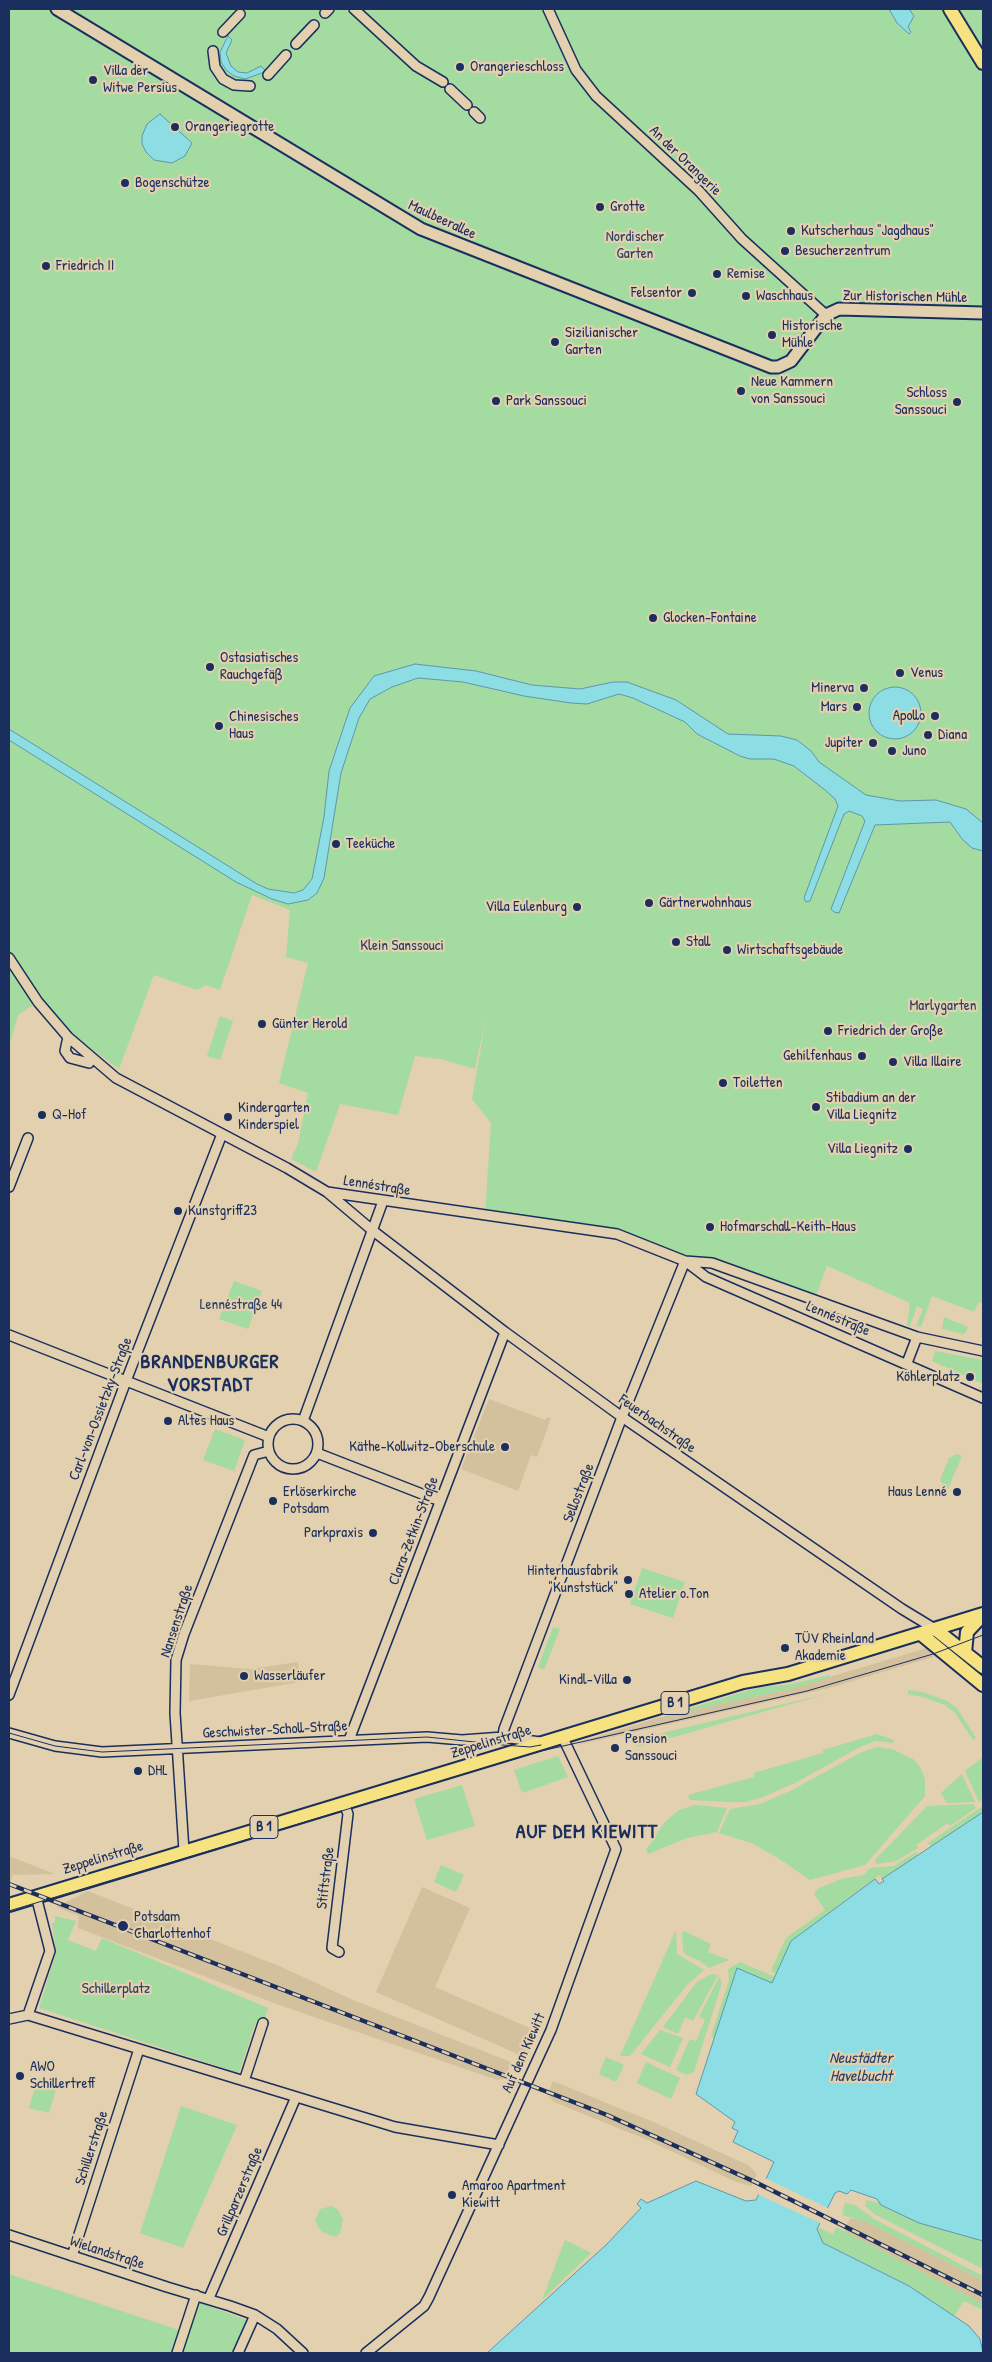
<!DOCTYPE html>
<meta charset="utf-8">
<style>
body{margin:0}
#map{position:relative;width:992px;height:2362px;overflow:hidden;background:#e3d0ae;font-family:"Patrick Hand",sans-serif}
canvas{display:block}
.frame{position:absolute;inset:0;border:10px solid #1b2f5e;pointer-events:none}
</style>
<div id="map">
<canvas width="992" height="2362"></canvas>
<div class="frame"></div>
</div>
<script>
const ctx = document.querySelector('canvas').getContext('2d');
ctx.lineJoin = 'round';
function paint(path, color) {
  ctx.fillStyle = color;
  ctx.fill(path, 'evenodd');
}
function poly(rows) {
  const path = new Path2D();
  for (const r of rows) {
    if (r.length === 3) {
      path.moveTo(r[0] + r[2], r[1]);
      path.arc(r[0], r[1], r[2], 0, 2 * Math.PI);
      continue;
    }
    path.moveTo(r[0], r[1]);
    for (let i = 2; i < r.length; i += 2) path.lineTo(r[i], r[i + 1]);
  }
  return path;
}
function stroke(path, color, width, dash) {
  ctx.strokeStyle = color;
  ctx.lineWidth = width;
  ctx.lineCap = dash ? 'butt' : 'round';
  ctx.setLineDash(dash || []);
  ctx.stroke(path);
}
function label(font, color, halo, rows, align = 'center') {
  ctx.font = font + ' "Patrick Hand",sans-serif';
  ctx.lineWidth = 4.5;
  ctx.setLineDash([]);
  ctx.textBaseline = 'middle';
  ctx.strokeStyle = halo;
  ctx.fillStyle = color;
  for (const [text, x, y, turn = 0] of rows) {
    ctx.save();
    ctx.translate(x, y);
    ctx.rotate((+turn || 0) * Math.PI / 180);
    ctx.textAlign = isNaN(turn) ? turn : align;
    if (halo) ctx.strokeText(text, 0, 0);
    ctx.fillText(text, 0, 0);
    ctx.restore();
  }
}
paint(poly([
 [489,1399,545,1420,547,1417,551,1418,537,1457,531,1455,518,1491,461,1469],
 [927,1648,933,1657,829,1688,577,1745,586,1740,661,1717,786,1690],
 [298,1662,300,1682,189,1701,190,1664,250,1669],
 [9,1856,55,1874,13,1875,9,1886],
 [422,1887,470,1908,435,1987,539,2032,527,2058,376,1992],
 [88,1891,279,1966,353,2000,511,2062,505,2079,497,2080,282,2006,78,1928,79,1916,56,1907],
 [553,2081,658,2124,748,2165,757,2174,751,2186,736,2182,650,2141,554,2102,547,2095],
 [850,2218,865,2221,983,2280,983,2304,844,2231]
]), '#d3c09d');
paint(poly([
 [9,9,983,9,983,1303,979,1302,974,1312,932,1296,921,1327,916,1326,923,1309,917,1306,910,1326,907,1326,910,1303,827,1266,814,1301,712,1263,617,1234,485,1215,491,1123,472,1099,487,1012,475,1069,440,1059,415,1056,398,1115,340,1104,316,1172,291,1159,298,1144,308,1093,279,1083,308,963,286,957,290,910,252,895,220,990,206,985,197,990,154,975,119,1069,70,1033,54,1015,9,951],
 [9,967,34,1004,18,1015,9,1047],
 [220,1016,233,1021,220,1060,207,1056],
 [234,1281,262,1291,248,1329,219,1319],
 [944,1317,968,1327,966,1332,963,1334,942,1329],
 [935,1351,983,1360,983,1384,932,1361],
 [215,1429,245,1440,234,1471,203,1460],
 [957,1454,962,1456,948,1489,940,1480,949,1458],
 [642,1568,685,1582,673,1618,630,1604],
 [553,1627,560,1629,544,1670,538,1667],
 [829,1675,830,1678,786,1690,661,1717,760,1687,792,1684],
 [908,1690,923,1692,947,1701,957,1708,976,1738,973,1740,955,1713,945,1705,923,1697,908,1694],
 [830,1693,638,1747,633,1740],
 [877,1734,894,1740,893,1743,876,1741,860,1747,795,1783,763,1797,746,1802,728,1802,690,1800,688,1795,754,1777,754,1773,823,1753,823,1750],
 [877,1747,892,1749,913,1759,919,1765,925,1779,925,1796,865,1865,810,1880,781,1860,752,1843,719,1833,730,1809,760,1804,790,1791,862,1752],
 [558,1756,568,1777,522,1793,514,1770],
 [983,1757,983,1799,979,1802,965,1771],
 [962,1774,975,1802,947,1803,941,1793],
 [462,1785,475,1826,427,1840,414,1799],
 [973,1804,976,1808,950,1826,948,1823,916,1845,918,1848,896,1861,876,1864,875,1860,927,1806],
 [695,1805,727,1808,717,1832,687,1838,648,1854,646,1850,664,1823,679,1810],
 [983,1806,983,1812,931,1846,928,1843],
 [916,1852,918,1855,882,1879,880,1875,874,1879,791,1941,777,1974,771,1971,786,1938,825,1910,814,1894,817,1889,841,1879,864,1875,870,1868,894,1866],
 [441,1865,464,1875,456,1892,434,1882],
 [55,1916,76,1921,68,1940,96,1951,102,1938,268,2008,263,2023,256,2021,239,2073,39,2008,56,1953,52,1923,55,1922],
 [676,1930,677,1954,704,1970,687,1985,630,2056,620,2056],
 [684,1931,711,1944,708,1952,729,1960,709,1968,700,1961,686,1955,683,1950,682,1933],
 [740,1962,775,1977,772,1984,737,1968,715,2038,711,2036,729,1980,728,1969],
 [711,1974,718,1975,693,2021,685,2017,678,2034,663,2027,697,1982],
 [719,1977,722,1983,694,2072,686,2075,676,2070,690,2039,696,2041,705,2020,699,2017],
 [660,2030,683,2038,670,2067,641,2054],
 [606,2057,624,2065,616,2082,599,2074],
 [646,2062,680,2078,671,2099,637,2083],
 [38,2078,58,2083,49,2113,29,2108],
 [181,2106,237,2125,183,2248,140,2233],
 [867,2200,876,2203,879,2202,919,2223,983,2241,983,2269,876,2215,865,2206],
 [845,2203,855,2205,874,2219,983,2276,983,2280,866,2222,842,2215],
 [332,2206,339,2211,343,2220,340,2233,336,2237,322,2232,315,2221,320,2209],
 [818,2227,833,2234,836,2227,844,2231,983,2304,983,2310,964,2301,954,2316,909,2286,823,2243,819,2233],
 [565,2240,591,2253,542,2300],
 [9,2274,182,2331,173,2353,9,2353],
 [201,2303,249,2321,237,2353,180,2353,197,2306]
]), '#a3dba0');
const water = poly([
 [889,9,909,9,914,16,908,27,911,32,909,34,897,23,889,9],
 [228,36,232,40,226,53,231,66,238,72,247,73,261,66,265,70,262,73,245,79,234,76,226,70,221,62,220,52,228,36],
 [160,114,192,143,185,156,172,163,154,160,146,152,142,144,142,136,147,124,160,114],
 [415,664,476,671,532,685,580,689,613,682,627,682,676,700,728,734,781,736,797,740,811,751,819,762,866,795,900,801,936,800,966,809,983,823,983,851,972,848,962,839,950,822,875,825,839,913,834,912,831,909,865,821,862,816,849,811,844,814,810,901,806,902,804,898,838,806,835,799,825,790,794,766,774,759,750,759,740,756,697,734,685,722,633,698,619,694,587,704,571,703,524,696,463,682,418,678,392,687,370,699,359,718,341,773,324,878,317,893,308,900,288,904,272,899,236,882,9,740,9,729,257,884,268,889,294,893,303,890,312,879,324,817,329,771,350,708,374,676,415,664],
 [895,713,26],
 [983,1812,983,2241,919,2223,881,2205,877,2199,851,2190,847,2194,839,2191,835,2193,817,2229,823,2243,909,2286,969,2326,980,2339,983,2353,487,2353,606,2245,641,2208,637,2204,641,2199,647,2203,696,2181,746,2201,756,2200,774,2162,733,2142,738,2131,732,2128,735,2122,696,2094,737,1968,772,1983,791,1941,875,1879,879,1884,884,1881,882,1879,983,1812]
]);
paint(water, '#8cdde4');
stroke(water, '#5f97ae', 1);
paint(poly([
 [765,2178,830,2209,822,2224,757,2194]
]), '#e3d0ae');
const street = poly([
 [354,9,416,66,443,82],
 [548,9,576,70,596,96,699,191,742,239,826,315],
 [325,13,329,9],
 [223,32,240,14],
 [296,44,314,25],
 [213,51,215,67,223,79,234,85,250,86],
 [268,75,286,55],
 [450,89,467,105],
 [474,112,480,118],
 [9,958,38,1002,68,1037,116,1078,287,1168,327,1192,617,1234,685,1261,706,1277,983,1398],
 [68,1037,65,1051,70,1058,89,1063],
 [9,1187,28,1138],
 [327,1192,372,1230,505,1332,622,1417,902,1609,935,1629],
 [685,1261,712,1263,917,1337,983,1351],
 [9,1335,269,1437],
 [907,1363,917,1337],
 [293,1444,25],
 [303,1421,383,1201],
 [317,1453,440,1501],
 [9,1695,126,1381,222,1134],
 [9,1733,55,1746,102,1752,427,1737,462,1740,503,1737,540,1742],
 [503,1737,504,1729,622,1417,685,1261],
 [349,1740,505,1332],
 [184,1851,175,1713,176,1660,184,1634,254,1455,269,1451],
 [339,1952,332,1948,348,1814,344,1803],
 [28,2015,50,1951,36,1896],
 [9,2019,28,2015,395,2127,499,2145],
 [244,2081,263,2023],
 [9,2235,167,2287,230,2306,255,2315,277,2329,303,2353],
 [72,2256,139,2049],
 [209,2298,296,2097],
 [177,2353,196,2295],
 [238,2353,255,2315],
 [366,2353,424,2306,429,2297,551,2030,616,1849,563,1738]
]);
const secondary = poly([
 [57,9,421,229,771,367,778,367,791,361,826,315,839,309,983,313]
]);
const primary = poly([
 [950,9,983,63],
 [935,1629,983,1667],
 [921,1634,983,1685],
 [965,1653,967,1632,982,1616],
 [9,1905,743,1682,788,1674,983,1614]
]);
stroke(street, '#1b2f5e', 12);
stroke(secondary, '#1b2f5e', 15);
stroke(primary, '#1b2f5e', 16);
stroke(street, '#e3d0ae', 9);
stroke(secondary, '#e3d0ae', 11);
stroke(primary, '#f6e281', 12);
stroke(poly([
 [9,1733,55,1746,102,1752,427,1737,503,1745,530,1747,541,1745],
 [9,1911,541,1751,807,1691,933,1654,983,1635]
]), '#1b2f5e', 1);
const rail = poly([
 [9,1884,607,2115,753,2181,983,2295]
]);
stroke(rail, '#1b2f5e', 4.5);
stroke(rail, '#e3d0ae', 2.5, [8]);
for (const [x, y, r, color] of [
 [460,67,5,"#1b2f5e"],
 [93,80,5,"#1b2f5e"],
 [175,127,5,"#1b2f5e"],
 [125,183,5,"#1b2f5e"],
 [600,207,5,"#1b2f5e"],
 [791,231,5,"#1b2f5e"],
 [785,251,5,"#1b2f5e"],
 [46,266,5,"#1b2f5e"],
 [717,274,5,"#1b2f5e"],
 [692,293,5,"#1b2f5e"],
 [746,296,5,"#1b2f5e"],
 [772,335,5,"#1b2f5e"],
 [555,342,5,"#1b2f5e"],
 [741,391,5,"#1b2f5e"],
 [496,401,5,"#1b2f5e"],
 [957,402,5,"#1b2f5e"],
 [653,618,5,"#1b2f5e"],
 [210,667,5,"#1b2f5e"],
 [900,673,5,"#1b2f5e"],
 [864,688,5,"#1b2f5e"],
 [857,707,5,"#1b2f5e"],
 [935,716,5,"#1b2f5e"],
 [219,726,5,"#1b2f5e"],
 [928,735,5,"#1b2f5e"],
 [873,743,5,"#1b2f5e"],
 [892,751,5,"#1b2f5e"],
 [336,844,5,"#1b2f5e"],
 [649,903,5,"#1b2f5e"],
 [577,907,5,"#1b2f5e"],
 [676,942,5,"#1b2f5e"],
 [727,950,5,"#1b2f5e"],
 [262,1024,5,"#1b2f5e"],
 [828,1031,5,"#1b2f5e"],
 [862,1056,5,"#1b2f5e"],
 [893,1062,5,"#1b2f5e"],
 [723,1083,5,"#1b2f5e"],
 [816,1107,5,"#1b2f5e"],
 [42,1115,5,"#1b2f5e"],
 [228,1117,5,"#1b2f5e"],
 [908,1149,5,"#1b2f5e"],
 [178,1211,5,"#1b2f5e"],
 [710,1227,5,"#1b2f5e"],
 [970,1377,5,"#1b2f5e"],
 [168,1421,5,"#1b2f5e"],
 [505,1447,5,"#1b2f5e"],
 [957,1492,5,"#1b2f5e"],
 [273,1501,5,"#1b2f5e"],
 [373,1533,5,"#1b2f5e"],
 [628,1580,5,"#1b2f5e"],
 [629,1594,5,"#1b2f5e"],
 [785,1648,5,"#1b2f5e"],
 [244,1676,5,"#1b2f5e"],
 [627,1680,5,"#1b2f5e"],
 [615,1748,5,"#1b2f5e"],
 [138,1771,5,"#1b2f5e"],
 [123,1926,6,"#1b2f5e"],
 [20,2076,5,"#1b2f5e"],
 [452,2195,5,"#1b2f5e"]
]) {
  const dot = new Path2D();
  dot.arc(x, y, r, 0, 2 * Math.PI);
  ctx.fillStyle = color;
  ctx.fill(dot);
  stroke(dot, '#e3d0ae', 2);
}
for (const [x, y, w] of [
 [675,1703,28],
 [264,1827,28]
]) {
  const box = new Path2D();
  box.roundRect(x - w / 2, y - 11.5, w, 23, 4);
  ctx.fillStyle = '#e3d0ae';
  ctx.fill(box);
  stroke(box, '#1b2f5e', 1);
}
label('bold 14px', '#1b2f5e', null, [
 ["B 1",675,1703],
 ["B 1",264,1827]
]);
label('15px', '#1b2f5e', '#e3d0ae', [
 ["Orangerieschloss",470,67],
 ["Villa der",103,71],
 ["Witwe Persius",103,88],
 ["Orangeriegrotte",185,127],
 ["Bogenschütze",135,183],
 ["Grotte",610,207],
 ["Kutscherhaus \"Jagdhaus\"",801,231],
 ["Besucherzentrum",795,251],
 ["Friedrich II",56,266],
 ["Remise",727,274],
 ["Felsentor",682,293,"right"],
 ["Waschhaus",756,296],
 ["Historische",782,326],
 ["Mühle",782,343],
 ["Sizilianischer",565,333],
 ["Garten",565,350],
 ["Neue Kammern",751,382],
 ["von Sanssouci",751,399],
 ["Schloss",947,393,"right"],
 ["Sanssouci",947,410,"right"],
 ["Park Sanssouci",506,401],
 ["Glocken-Fontaine",663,618],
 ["Ostasiatisches",220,658],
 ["Rauchgefäß",220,675],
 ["Venus",910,673],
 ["Minerva",854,688,"right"],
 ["Mars",847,707,"right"],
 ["Apollo",925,716,"right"],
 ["Chinesisches",229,717],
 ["Haus",229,734],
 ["Diana",938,735],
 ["Jupiter",863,743,"right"],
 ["Juno",902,751],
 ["Teeküche",346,844],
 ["Gärtnerwohnhaus",659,903],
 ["Villa Eulenburg",567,907,"right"],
 ["Stall",686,942],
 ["Wirtschaftsgebäude",737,950],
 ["Günter Herold",272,1024],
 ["Friedrich der Große",838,1031],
 ["Gehilfenhaus",852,1056,"right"],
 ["Villa Illaire",903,1062],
 ["Toiletten",733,1083],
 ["Stibadium an der",826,1098],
 ["Villa Liegnitz",826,1115],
 ["Kindergarten",238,1108],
 ["Kinderspiel",238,1125],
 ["Q-Hof",52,1115],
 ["Villa Liegnitz",898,1149,"right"],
 ["Kunstgriff23",188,1211],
 ["Hofmarschall-Keith-Haus",720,1227],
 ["Köhlerplatz",960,1377,"right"],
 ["Altes Haus",178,1421],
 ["Käthe-Kollwitz-Oberschule",495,1447,"right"],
 ["Erlöserkirche",283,1492],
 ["Potsdam",283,1509],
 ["Haus Lenné",947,1492,"right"],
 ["Parkpraxis",363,1533,"right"],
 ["Hinterhausfabrik",618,1571,"right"],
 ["\"Kunststück\"",618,1588,"right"],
 ["Atelier o.Ton",639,1594],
 ["TÜV Rheinland",795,1639],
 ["Akademie",795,1656],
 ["Wasserläufer",254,1676],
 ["Kindl-Villa",617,1680,"right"],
 ["Pension",625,1739],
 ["Sanssouci",625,1756],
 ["DHL",148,1771],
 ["Potsdam",134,1917],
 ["Charlottenhof",134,1934],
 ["AWO",30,2067],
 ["Schillertreff",30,2084],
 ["Amaroo Apartment",462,2186],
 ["Kiewitt",462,2203]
], 'left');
label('15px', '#1b2f5e', '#e3d0ae', [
 ["An der Orangerie",685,161,44],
 ["Maulbeerallee",442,220,25],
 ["Zur Historischen Mühle",905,297,1],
 ["Lennéstraße",377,1186,9],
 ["Lennéstraße",838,1319,23],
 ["Carl-von-Ossietzky-Straße",101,1409,-69],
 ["Feuerbachstraße",657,1424,35],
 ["Sellostraße",579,1493,-69],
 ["Clara-Zetkin-Straße",414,1531,-69],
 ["Nansenstraße",177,1621,-72],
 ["Geschwister-Scholl-Straße",275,1730,-3],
 ["Zeppelinstraße",491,1742,-17],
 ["Zeppelinstraße",103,1858,-17],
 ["Stiftstraße",326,1878,-83],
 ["Auf dem Kiewitt",524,2053,-66],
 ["Schillerstraße",92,2148,-72],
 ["Grillparzerstraße",240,2192,-67],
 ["Wielandstraße",107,2253,18]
]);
label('15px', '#294065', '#e3d0ae', [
 ["Nordischer",635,237],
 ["Garten",635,254],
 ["Klein Sanssouci",402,946],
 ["Marlygarten",943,1006],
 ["Lennéstraße 44",241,1305],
 ["Schillerplatz",116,1989]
]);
label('italic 16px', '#26406b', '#e3d0ae', [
 ["Neustädter",861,2059],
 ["Havelbucht",861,2077]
]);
ctx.letterSpacing = '1px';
label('bold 20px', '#1b2f5e', '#e3d0ae', [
 ["BRANDENBURGER",210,1363],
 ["VORSTADT",210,1386],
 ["AUF DEM KIEWITT",587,1833]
]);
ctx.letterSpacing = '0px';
</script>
